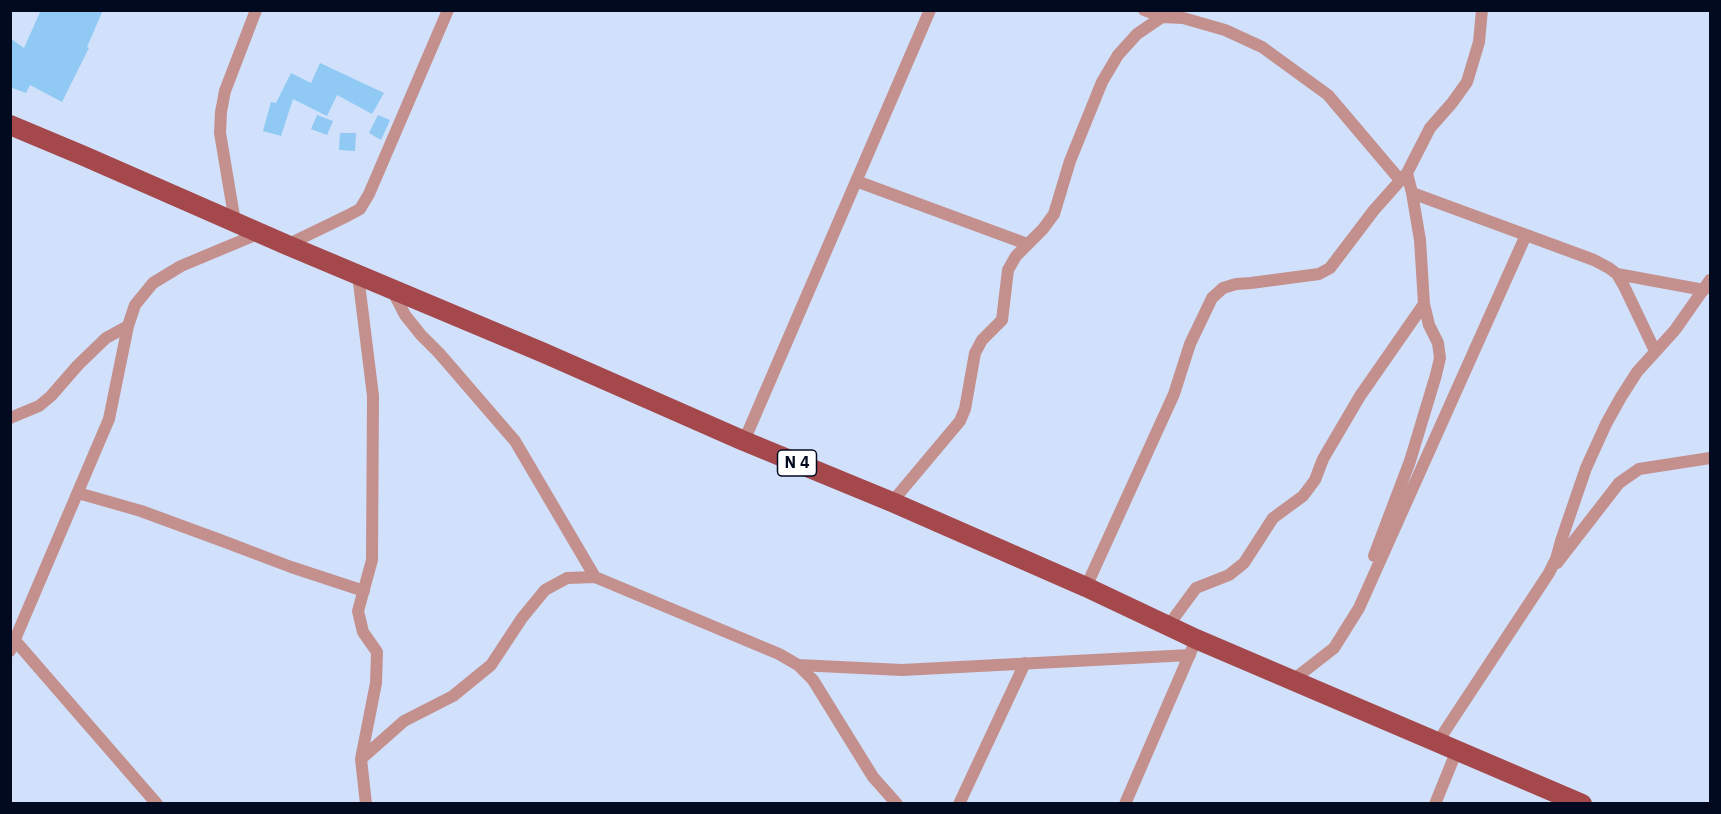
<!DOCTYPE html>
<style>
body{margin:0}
#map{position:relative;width:1721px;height:814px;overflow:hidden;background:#d1e1fb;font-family:"IBM Plex Sans",sans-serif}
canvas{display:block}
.frame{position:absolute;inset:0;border:12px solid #020a20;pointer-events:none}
</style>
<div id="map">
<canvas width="1721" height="814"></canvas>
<div class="frame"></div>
</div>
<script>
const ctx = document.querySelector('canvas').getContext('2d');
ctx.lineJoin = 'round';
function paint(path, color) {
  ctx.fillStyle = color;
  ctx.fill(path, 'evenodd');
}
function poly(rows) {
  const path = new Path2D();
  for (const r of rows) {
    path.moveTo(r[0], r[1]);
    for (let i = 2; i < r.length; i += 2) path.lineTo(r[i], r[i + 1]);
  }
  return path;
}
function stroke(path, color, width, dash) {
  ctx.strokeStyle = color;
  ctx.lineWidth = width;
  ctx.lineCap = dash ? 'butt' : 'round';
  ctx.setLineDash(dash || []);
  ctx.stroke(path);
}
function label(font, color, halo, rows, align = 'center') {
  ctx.font = font + ' "IBM Plex Sans",sans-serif';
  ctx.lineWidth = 4.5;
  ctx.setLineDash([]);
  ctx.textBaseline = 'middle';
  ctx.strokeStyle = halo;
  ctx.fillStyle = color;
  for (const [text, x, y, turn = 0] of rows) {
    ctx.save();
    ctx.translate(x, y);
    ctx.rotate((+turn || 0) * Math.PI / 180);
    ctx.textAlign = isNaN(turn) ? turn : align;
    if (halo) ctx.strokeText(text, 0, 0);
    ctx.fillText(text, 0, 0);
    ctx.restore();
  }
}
paint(poly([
 [41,10,103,10,87,47,89,48,62,102,30,85,26,93,10,87,10,38,24,48],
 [320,63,384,93,372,114,337,95,327,116,293,99,281,136,263,131,271,102,276,103,291,73,311,83],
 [317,115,333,121,327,135,311,129],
 [378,115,390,120,381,140,369,133],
 [340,133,356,133,355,151,339,150]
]), '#8fc9f4');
stroke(poly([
 [1144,10,1162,17,1183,18,1225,30,1262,47,1328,95,1400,180],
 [856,181,1027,244],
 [1412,193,1594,260,1609,268,1617,274,1624,286,1655,351],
 [235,222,220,133,221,112,225,91,256,10],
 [287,245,347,216,360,209,369,194,448,10],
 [1617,274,1704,290],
 [358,275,373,396,372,560,358,611,363,632,377,652,376,683,361,759,366,804],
 [392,290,405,315,421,335,439,353,515,441,595,577],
 [10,418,39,406,51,396,78,365,106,338,128,326],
 [744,441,930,10],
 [78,493,141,511,220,540,291,567,364,591],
 [892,502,960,421,965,409,975,353,982,340,1002,320,1008,270,1016,256,1043,229,1054,214,1070,161,1102,82,1118,55,1137,34,1162,17],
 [1374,556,1410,461,1436,375,1440,358,1438,343,1429,325,1424,304,1420,240,1412,193,1407,173],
 [1557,563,1619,483,1639,469,1710,458],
 [1086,587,1174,394,1190,344,1212,298,1223,288,1236,284,1251,283,1319,274,1330,268,1374,210,1407,173,1430,128,1452,103,1467,82,1479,42,1482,10],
 [1168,626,1196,588,1229,575,1244,563,1273,518,1303,496,1315,480,1323,459,1360,396,1424,304],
 [12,637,157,804],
 [10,651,109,419,128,326,135,305,153,283,181,266,260,233],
 [798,665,902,670,1190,655],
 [1293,680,1334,648,1359,608,1526,235],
 [1437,743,1549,573,1556,559,1561,541,1586,468,1606,424,1621,397,1637,372,1675,330,1710,280],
 [361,759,404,721,453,696,491,665,522,618,545,590,567,578,595,577,779,654,798,665,813,680,873,777,897,804],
 [959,804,1025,663],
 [1125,804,1192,649],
 [1435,804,1457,750]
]), '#c4908e', 12);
stroke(poly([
 [10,125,84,156,287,245,544,353,744,441,892,502,1086,587,1196,639,1582,804]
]), '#a4484b', 20);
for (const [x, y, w] of [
 [797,463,39]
]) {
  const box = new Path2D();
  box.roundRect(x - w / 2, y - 13, w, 26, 4.5);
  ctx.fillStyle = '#fff';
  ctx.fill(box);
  stroke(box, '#020a20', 1.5);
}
label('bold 16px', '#020a20', null, [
 ["N 4",797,463]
]);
</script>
